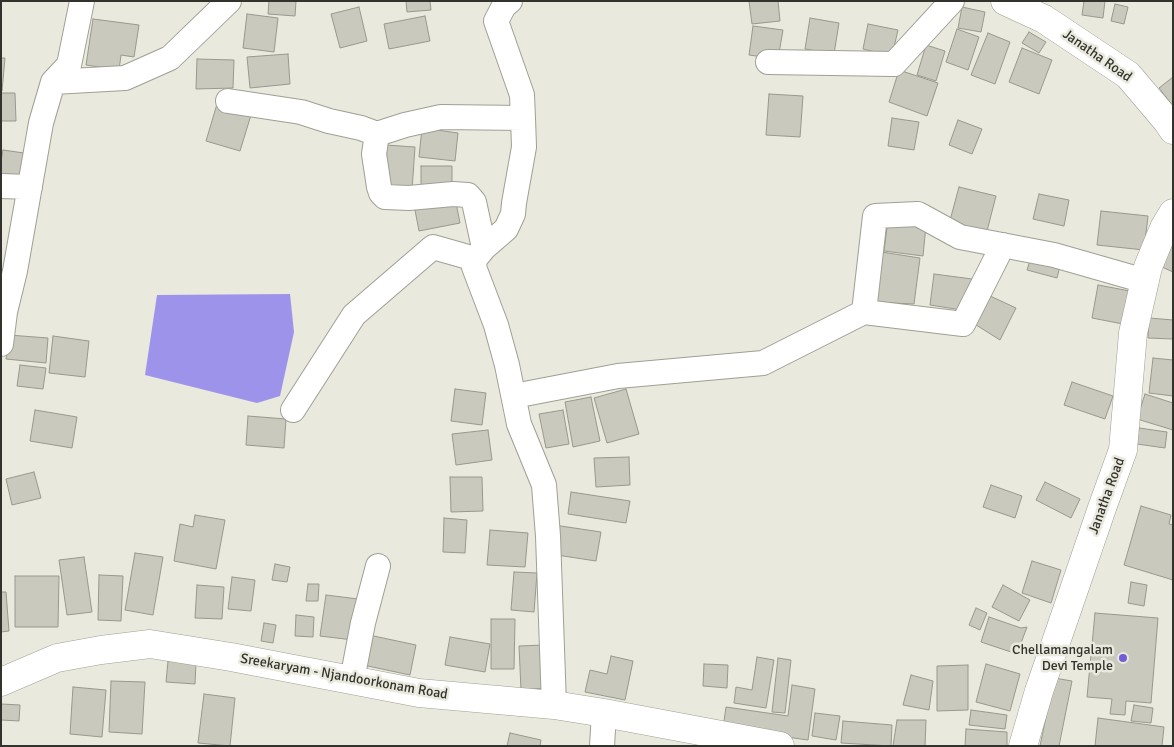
<!DOCTYPE html>
<style>
body{margin:0}
#map{position:relative;width:1174px;height:747px;overflow:hidden;background:#e9e9dd;font-family:Signika,sans-serif}
canvas{display:block}
.frame{position:absolute;inset:0;border:2px solid #33332e;pointer-events:none}
</style>
<div id="map">
<canvas width="1174" height="747"></canvas>
<div class="frame"></div>
</div>
<script>
const ctx = document.querySelector('canvas').getContext('2d');
ctx.lineJoin = 'round';
function paint(path, color) {
  ctx.fillStyle = color;
  ctx.fill(path, 'evenodd');
}
function poly(rows) {
  const path = new Path2D();
  for (const r of rows) {
    path.moveTo(r[0], r[1]);
    for (let i = 2; i < r.length; i += 2) path.lineTo(r[i], r[i + 1]);
  }
  return path;
}
function stroke(path, color, width, dash) {
  ctx.strokeStyle = color;
  ctx.lineWidth = width;
  ctx.lineCap = dash ? 'butt' : 'round';
  ctx.setLineDash(dash || []);
  ctx.stroke(path);
}
function label(font, color, halo, rows, align = 'center') {
  ctx.font = font + ' Signika,sans-serif';
  ctx.lineWidth = 5;
  ctx.setLineDash([]);
  ctx.textBaseline = 'middle';
  ctx.strokeStyle = halo;
  ctx.fillStyle = color;
  for (const [text, x, y, turn = 0] of rows) {
    ctx.save();
    ctx.translate(x, y);
    ctx.rotate((+turn || 0) * Math.PI / 180);
    ctx.textAlign = isNaN(turn) ? turn : align;
    if (halo) ctx.strokeText(text, 0, 0);
    ctx.fillText(text, 0, 0);
    ctx.restore();
  }
}
paint(poly([
 [290,294,294,332,280,396,257,403,145,375,157,295]
]), '#9e93eb');
const building = poly([
 [269,1,296,1,295,16,268,14,269,1],
 [406,1,430,1,431,10,407,12,406,1],
 [749,1,778,1,780,21,752,24,749,1],
 [1084,1,1105,1,1103,18,1082,15,1084,1],
 [1115,4,1128,7,1124,24,1111,21,1115,4],
 [359,7,367,41,340,48,331,14,359,7],
 [962,7,985,12,981,32,958,28,962,7],
 [247,14,278,18,274,52,243,48,247,14],
 [425,16,430,41,389,49,384,24,425,16],
 [810,18,839,23,834,54,805,49,810,18],
 [93,19,139,25,134,57,121,55,119,70,86,65,93,19],
 [868,24,898,30,892,56,863,49,868,24],
 [753,26,783,30,778,59,749,55,753,26],
 [957,29,979,37,968,70,946,62,957,29],
 [1029,32,1046,42,1039,53,1022,43,1029,32],
 [988,33,1010,42,995,84,971,75,988,33],
 [926,45,945,51,936,81,917,75,926,45],
 [1022,48,1052,60,1039,94,1009,82,1022,48],
 [288,54,290,84,250,88,247,57,288,54],
 [1,58,5,58,2,91,1,91,1,58],
 [197,59,234,60,233,88,196,89,197,59],
 [899,70,938,83,927,116,889,102,899,70],
 [1173,77,1173,106,1159,88,1173,77],
 [1,93,15,93,16,121,1,121,1,93],
 [769,94,803,96,800,137,766,135,769,94],
 [217,104,251,115,240,151,206,141,217,104],
 [892,118,919,122,914,150,888,146,892,118],
 [958,120,982,129,972,154,949,145,958,120],
 [422,128,458,133,455,161,419,157,422,128],
 [386,145,415,147,412,190,383,189,386,145],
 [3,150,31,154,27,180,1,176,1,161,3,150],
 [421,166,452,166,452,189,421,189,421,166],
 [959,187,996,196,987,231,949,224,959,187],
 [1039,194,1069,200,1064,226,1033,219,1039,194],
 [456,203,460,223,419,231,415,210,456,203],
 [1101,211,1148,216,1144,250,1097,245,1101,211],
 [888,220,926,225,923,256,884,251,888,220],
 [1173,240,1173,272,1162,267,1173,240],
 [875,251,920,258,914,304,870,302,875,251],
 [1031,257,1060,266,1057,278,1027,270,1031,257],
 [934,274,972,279,968,311,930,305,934,274],
 [1098,285,1130,291,1123,324,1092,318,1098,285],
 [988,295,1016,308,1000,340,973,323,988,295],
 [1149,318,1173,320,1173,339,1148,338,1149,318],
 [9,335,48,338,46,363,6,359,9,335],
 [53,336,89,341,85,377,49,373,53,336],
 [1153,358,1173,360,1173,396,1149,393,1153,358],
 [20,365,46,368,43,389,17,386,20,365],
 [1072,382,1113,396,1105,419,1064,405,1072,382],
 [455,389,486,393,482,425,451,421,455,389],
 [626,389,639,434,607,443,594,398,626,389],
 [1145,394,1173,403,1173,430,1137,419,1145,394],
 [591,397,600,441,573,447,565,402,591,397],
 [35,410,77,417,72,448,30,441,35,410],
 [563,410,569,444,546,448,539,414,563,410],
 [248,416,286,419,284,448,246,445,248,416],
 [1139,428,1167,432,1165,448,1137,444,1139,428],
 [488,430,492,460,456,465,452,434,488,430],
 [629,457,630,485,596,487,594,458,629,457],
 [34,472,41,498,12,505,6,479,34,472],
 [450,477,482,477,483,511,451,512,450,477],
 [1045,482,1080,499,1071,518,1036,500,1045,482],
 [991,485,1022,496,1015,518,983,507,991,485],
 [571,492,630,501,626,523,568,514,571,492],
 [1141,506,1171,515,1169,524,1173,525,1173,580,1124,565,1141,506],
 [195,515,225,520,216,569,174,561,180,524,193,527,195,515],
 [444,518,467,520,465,553,443,552,444,518],
 [554,525,601,532,596,561,550,554,554,525],
 [490,530,528,533,525,567,487,565,490,530],
 [135,553,163,557,153,615,125,610,135,553],
 [84,557,92,612,67,615,59,560,84,557],
 [1032,561,1061,570,1051,603,1022,593,1032,561],
 [275,564,290,567,287,582,272,580,275,564],
 [514,572,537,573,534,612,511,610,514,572],
 [99,575,123,576,121,621,98,620,99,575],
 [15,576,59,576,58,627,15,627,15,576],
 [232,577,255,580,251,611,228,609,232,577],
 [1131,582,1147,585,1144,606,1128,603,1131,582],
 [308,584,319,584,318,601,306,601,308,584],
 [197,585,224,587,222,619,195,618,197,585],
 [1003,585,1030,600,1019,621,992,607,1003,585],
 [1,592,6,592,9,631,1,632,1,592],
 [326,595,358,599,353,640,320,636,326,595],
 [976,608,987,613,980,630,969,625,976,608],
 [1095,613,1158,618,1151,703,1126,701,1125,715,1110,714,1112,699,1087,697,1095,613],
 [296,615,314,617,313,637,295,636,296,615],
 [989,617,1021,628,1027,627,1017,654,981,642,989,617],
 [491,619,515,619,514,669,491,669,491,619],
 [264,623,276,625,273,643,261,641,264,623],
 [369,635,416,645,410,675,363,665,369,635],
 [450,637,490,644,485,672,445,665,450,637],
 [544,645,546,688,521,690,519,646,544,645],
 [611,656,633,661,625,700,585,692,590,670,607,674,611,656],
 [757,657,774,660,766,708,734,703,736,687,752,690,757,657],
 [778,658,791,660,785,713,772,712,778,658],
 [168,661,196,662,195,684,166,682,168,661],
 [704,664,728,665,727,688,703,686,704,664],
 [986,664,1020,674,1010,711,976,702,986,664],
 [968,665,968,710,937,711,937,666,968,665],
 [911,675,933,681,929,710,903,705,911,675],
 [1054,678,1072,681,1059,746,1040,746,1054,678],
 [111,681,145,682,142,734,109,732,111,681],
 [792,685,815,689,808,740,723,728,726,707,788,716,792,685],
 [73,687,106,690,102,737,70,734,73,687],
 [204,694,235,698,230,746,198,743,204,694],
 [1,704,20,705,19,721,1,720,1,704],
 [1134,705,1153,708,1151,723,1131,721,1134,705],
 [971,710,1007,715,1005,729,969,725,971,710],
 [815,713,840,716,836,740,812,736,815,713],
 [1098,718,1164,727,1162,746,1095,746,1098,718],
 [897,720,926,720,925,746,893,746,897,720],
 [843,721,892,725,891,746,841,743,843,721],
 [966,729,1007,732,1007,746,965,746,966,729],
 [510,733,541,740,540,746,507,746,510,733]
]);
paint(building, '#c9c9bd');
stroke(building, '#98988d', 1);
const minor = poly([
 [510,1,504,6,496,21,522,95,523,118,524,147,514,203,513,214,506,229,484,248,475,259,474,267,496,325,507,365,519,424,544,485,548,536,554,705],
 [768,62,894,64,952,1],
 [53,82,125,78,170,58,229,1],
 [228,101,301,112,329,121,361,128,377,134,405,125,441,117,523,118],
 [377,134,374,154,379,187,381,193,385,197,409,198,453,194,468,195,474,202,484,248],
 [1,186,30,187],
 [864,312,963,324,1003,245],
 [1,344,5,312,15,271,41,123,53,82,69,65,82,1],
 [514,396,618,376,763,363,864,312,875,216,918,214,960,237,1054,255,1145,281],
 [293,410,354,315,433,247,475,259],
 [352,680,363,623,378,566],
 [602,746,604,713]
]);
const tertiary = poly([
 [1005,1,1044,19,1128,75,1167,121,1173,130],
 [1023,746,1039,691,1066,613,1102,508,1123,450,1133,333,1148,267,1164,228,1173,213]
]);
const secondary = poly([
 [1,682,57,658,101,650,150,644,231,657,419,693,554,705,604,713,780,746]
]);
stroke(minor, '#9f9f94', 26);
stroke(tertiary, '#9f9f94', 29);
stroke(secondary, '#9f9f94', 29);
stroke(minor, '#fff', 24);
stroke(tertiary, '#fff', 28);
stroke(secondary, '#fff', 28);
for (const [x, y, r, color] of [
 [1123,658,5,"#755cd7"]
]) {
  const dot = new Path2D();
  dot.arc(x, y, r, 0, 2 * Math.PI);
  ctx.fillStyle = color;
  ctx.fill(dot);
  stroke(dot, '#e9e9dd', 2);
}
label('14px', '#33332e', '#e9e9dd', [
 ["Janatha Road",1097,56,35],
 ["Janatha Road",1107,496,-70],
 ["Sreekaryam - Njandoorkonam Road",344,677,10]
]);
label('14px', '#33332e', '#e9e9dd', [
 ["Chellamangalam",1113,650],
 ["Devi Temple",1113,666]
], 'right');
</script>
